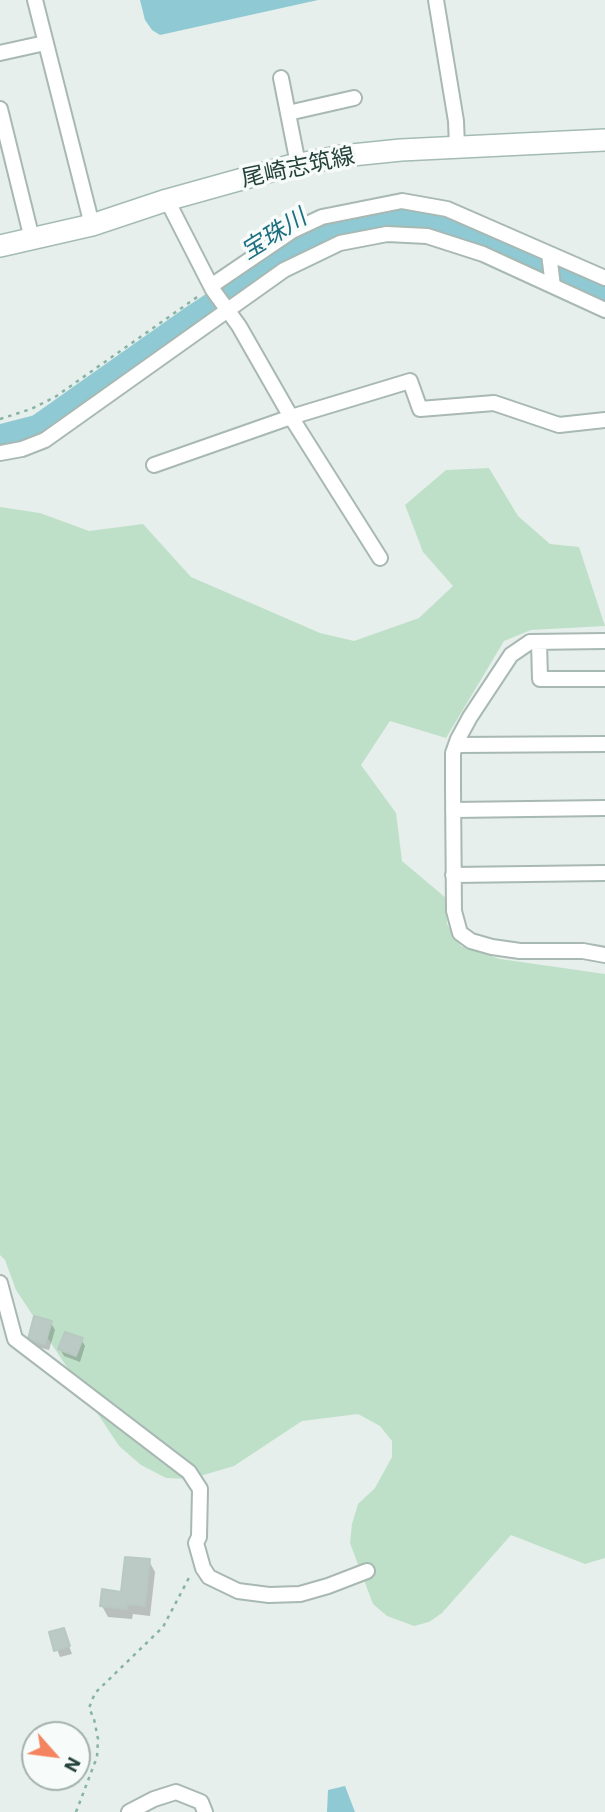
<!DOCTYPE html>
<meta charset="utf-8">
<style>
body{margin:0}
#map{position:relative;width:605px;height:1812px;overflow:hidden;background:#e6efeb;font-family:"IBM Plex Sans",sans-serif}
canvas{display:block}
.north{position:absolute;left:21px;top:1721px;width:70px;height:70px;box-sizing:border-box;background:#f7fbf9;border:2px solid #a3b1ad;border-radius:50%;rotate:118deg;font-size:19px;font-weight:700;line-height:28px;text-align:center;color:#24423a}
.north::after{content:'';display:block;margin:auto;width:24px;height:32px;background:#f4845f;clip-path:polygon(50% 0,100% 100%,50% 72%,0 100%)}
</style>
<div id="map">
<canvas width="605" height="1812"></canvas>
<div class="north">N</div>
</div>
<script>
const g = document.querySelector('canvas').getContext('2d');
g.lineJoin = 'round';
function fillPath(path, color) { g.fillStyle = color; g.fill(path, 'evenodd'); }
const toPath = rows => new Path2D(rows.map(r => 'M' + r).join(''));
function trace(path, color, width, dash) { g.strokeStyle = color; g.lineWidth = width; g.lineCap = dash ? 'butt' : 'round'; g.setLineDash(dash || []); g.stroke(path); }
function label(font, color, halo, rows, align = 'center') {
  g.font = font + ' "IBM Plex Sans","Noto Sans JP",sans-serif'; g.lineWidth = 7; g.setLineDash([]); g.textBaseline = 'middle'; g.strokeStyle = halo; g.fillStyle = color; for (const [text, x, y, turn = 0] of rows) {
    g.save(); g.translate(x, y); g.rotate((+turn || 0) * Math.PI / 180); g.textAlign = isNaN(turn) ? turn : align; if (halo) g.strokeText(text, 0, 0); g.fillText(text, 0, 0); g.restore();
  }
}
fillPath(toPath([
 [489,468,518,516,550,544,579,547,605,626,531,630,504,641,446,738,390,721,361,765,396,813,402,861,446,898,447,924,461,946,500,959,605,974,605,1558,585,1564,511,1535,442,1613,429,1622,414,1626,387,1616,373,1604,350,1543,352,1524,358,1504,375,1488,392,1457,392,1441,380,1426,358,1414,302,1421,234,1466,190,1479,166,1478,141,1465,119,1446,16,1290,5,1260,0,1255,0,507,40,513,89,531,143,524,191,577,320,633,354,641,419,618,453,586,423,552,405,505,446,470]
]), '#bfe0c8');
fillPath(toPath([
 [140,0,318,0,160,35,152,30,145,20],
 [345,1786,355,1812,327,1812,328,1790]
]), '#8ec9d4');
fillPath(toPath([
 [51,1323,55,1330,49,1350,34,1346,30,1339],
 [81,1339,85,1346,80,1362,64,1356,60,1349],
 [149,1561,155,1572,150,1616,133,1614,132,1619,108,1617,102,1606,123,1594],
 [63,1630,72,1654,60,1657,51,1634]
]), '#0003');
trace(toPath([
 [0,436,38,426,195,315,299,246,333,229,390,219,421,220,524,257,605,294]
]), '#8ec9d4', 23);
const building = toPath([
 [34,1316,52,1321,45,1344,28,1339,34,1316],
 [65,1332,83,1338,76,1356,58,1349,65,1332],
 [125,1557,150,1559,145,1606,127,1604,127,1609,100,1606,102,1589,121,1592,125,1557],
 [64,1628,70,1646,54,1651,49,1632,64,1628]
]);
fillPath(building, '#bbcac4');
trace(building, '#b8c9c2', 2);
const minor = toPath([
 [35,0,92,225],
 [436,0,456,121,457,147],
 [0,53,45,43],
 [281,78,298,164],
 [0,109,32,239],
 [288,113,354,98],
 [167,200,213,290,239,326,291,417,380,558],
 [549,254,553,286],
 [211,286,292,231,322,217,402,201,447,209,605,278],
 [0,453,22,449,45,440,284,270,340,243,387,234,427,236,483,254,605,310],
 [154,465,291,417,410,381,420,409,494,403,559,425,605,420],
 [605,641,530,642,511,655,470,717,458,739,453,753,453,787,454,911,460,933,471,941,492,947,520,951,583,951,605,955],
 [539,642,540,679,605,679],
 [456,745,605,744],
 [453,810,605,808],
 [453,875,605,873],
 [0,1283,15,1339,189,1472,200,1489,199,1537,196,1543,203,1568,209,1577,238,1591,269,1595,300,1594,328,1586,367,1571],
 [129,1812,154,1799,176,1792,201,1802,205,1812]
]);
const secondary = toPath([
 [0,246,92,225,167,200,289,166,342,156,401,150,605,140]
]);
trace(minor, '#a8b8b2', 18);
trace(secondary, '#a4bbb3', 24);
trace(toPath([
 [0,419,31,409,55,397,200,295],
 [76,1812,97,1757,98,1739,94,1719,89,1708,95,1693,163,1627,191,1574]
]), '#86b3a5', 2.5, [3.5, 5]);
trace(minor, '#fff', 14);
trace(secondary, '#fff', 21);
label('23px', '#24423a', '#f7fbf9', [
 ["尾崎志筑線",298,168,-12]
]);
label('italic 24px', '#1c6f80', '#f7fbf9', [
 ["宝珠川",274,235,-32]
]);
</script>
